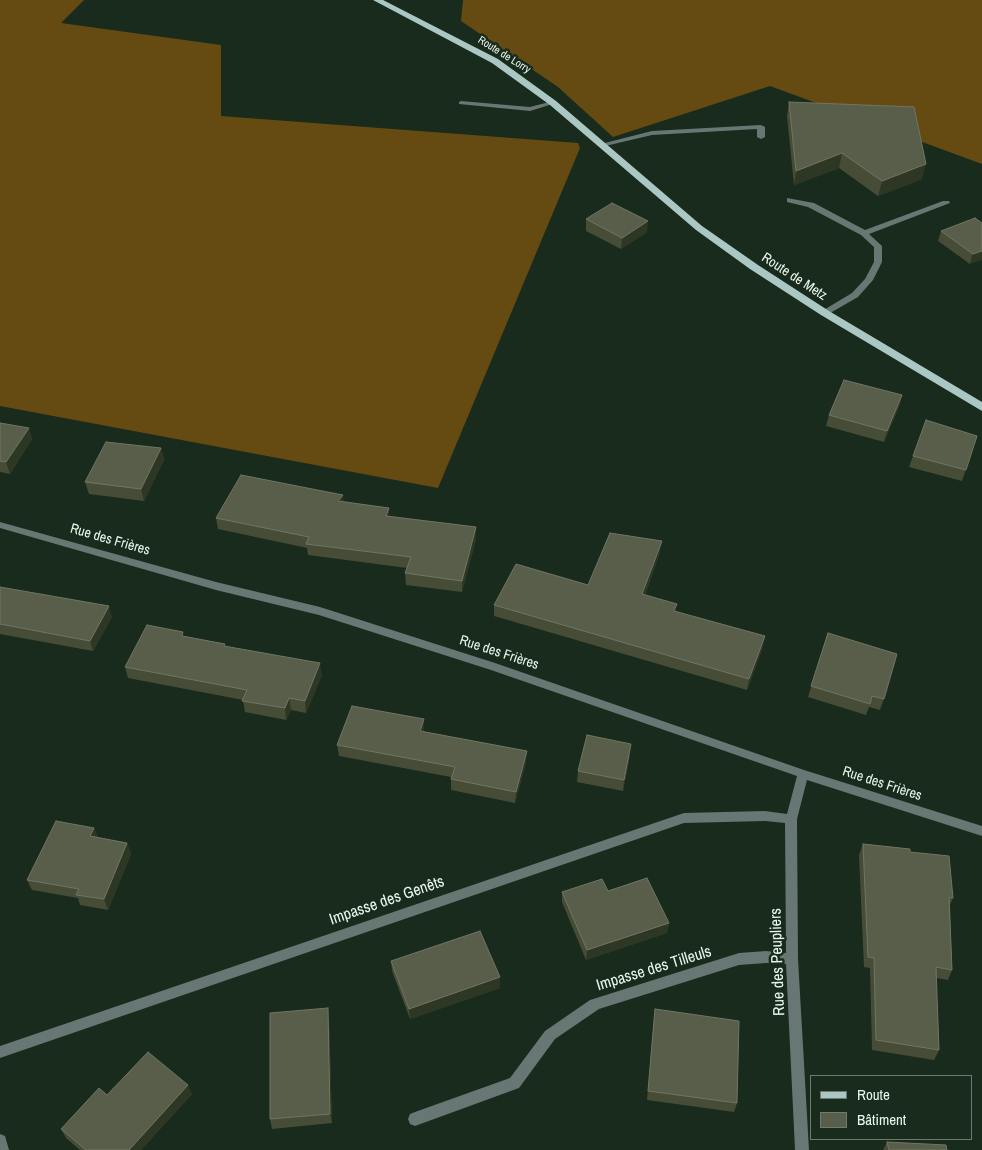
<!DOCTYPE html>
<meta charset="utf-8">
<style>
body{margin:0}
#map{position:relative;width:982px;height:1150px;overflow:hidden;background:#182b1d;font-family:"Archivo Narrow",sans-serif}
canvas{display:block}
.legend{position:absolute;left:810px;top:1075px;width:162px;height:65px;box-sizing:border-box;background:#182b1d;border:1px solid #6c7c70;margin:0;padding:6px 9px;list-style:none;font-size:15px;color:#eaf6ec}
.legend li{display:flex;align-items:center;gap:10px;height:25px}
.legend b{width:25px;border:1px solid #6c7c70}
</style>
<div id="map">
<canvas width="982" height="1150"></canvas>
<ul class="legend">
<li><b style="height:6px;background:#abc7c3"></b>Route</li>
<li><b style="height:14px;background:#595e4a"></b>Bâtiment</li>
</ul>
</div>
<script>
const g = document.querySelector('canvas').getContext('2d');
g.lineJoin = 'round';
function fillPath(path, color) { g.fillStyle = color; g.fill(path, 'evenodd'); }
const toPath = rows => new Path2D(rows.map(r => 'M' + r).join(''));
function trace(path, color, width, dash) { g.strokeStyle = color; g.lineWidth = width; g.lineCap = dash ? 'butt' : 'round'; g.setLineDash(dash || []); g.stroke(path); }
function label(font, color, halo, rows, align = 'center') {
  g.font = font + ' "Archivo Narrow",sans-serif'; g.lineWidth = 5; g.setLineDash([]); g.textBaseline = 'middle'; g.strokeStyle = halo; g.fillStyle = color; for (const [text, x, y, turn = 0] of rows) {
    g.save(); g.translate(x, y); g.rotate((+turn || 0) * Math.PI / 180); g.textAlign = isNaN(turn) ? turn : align; if (halo) g.strokeText(text, 0, 0); g.fillText(text, 0, 0); g.restore();
  }
}
fillPath(toPath([
 [0,0,84,0,61,23,221,45,221,116,578,143,580,148,438,488,0,406],
 [463,0,982,0,982,164,770,86,613,137,558,87,461,21]
]), '#654b11');
fillPath(toPath([
 [461,101,530,107,553,101,556,103,530,111,459,104,459,102,461,101],
 [761,125,765,127,765,137,761,139,757,137,757,129,652,135,601,147,597,145,652,131,761,125]
]), '#687674');
fillPath(toPath([
 [787,198,814,203,865,230,943,201,949,201,950,203,869,234,882,246,882,262,873,280,858,297,825,316,821,313,822,311,852,293,865,279,874,262,874,247,861,235,808,207,787,202,787,198],
 [0,522,216,582,320,607,495,663,804,770,982,826,982,836,807,780,797,819,798,959,809,1150,795,1150,786,964,766,963,739,965,599,1009,555,1039,519,1088,415,1126,410,1124,408,1119,410,1114,415,1112,510,1078,545,1031,590,1000,739,953,766,951,786,953,785,823,765,821,684,823,0,1058,0,1046,684,813,765,811,787,814,797,776,491,670,319,615,216,590,0,528,0,522],
 [0,1134,5,1136,9,1150,0,1150,0,1134]
]), '#687674');
fillPath(toPath([
 [373,0,383,0,498,59,556,101,702,226,758,265,829,311,982,402,982,411,821,315,750,269,696,230,550,105,492,63,373,0]
]), '#abc7c3');
fillPath(toPath([
 [789,102,922,179,878,196,839,168,794,185,787,116],
 [586,219,647,232,621,249,586,231],
 [982,223,970,264,938,241,941,231],
 [902,395,899,407,884,442,826,426,829,415],
 [0,423,29,428,32,439,10,474,0,472],
 [977,436,962,481,909,467,913,456],
 [161,448,164,460,144,501,89,494,85,482],
 [344,502,389,508,389,516,476,527,476,539,462,592,406,585,405,573,407,568,308,555,307,548,218,529,216,518],
 [660,552,645,595,676,611,763,647,747,690,494,616,494,605,588,585],
 [0,587,112,617,93,651,0,634],
 [828,633,884,699,880,710,869,707,866,715,808,697],
 [184,636,225,644,225,646,322,675,306,713,291,710,286,720,245,712,243,700,128,678,125,667],
 [424,731,424,732,526,762,515,803,451,790,451,777,339,756,337,745],
 [630,755,623,791,577,782,578,771],
 [94,828,98,838,127,843,131,854,108,910,80,905,78,898,32,890,27,880],
 [863,844,910,852,953,898,950,905,952,970,948,980,936,978,939,1050,934,1060,872,1050,870,968,864,967,859,855],
 [608,891,669,923,667,933,586,960,562,902,562,892],
 [391,961,500,977,500,988,410,1019,392,971],
 [655,1009,737,1103,734,1112,647,1100,654,1018],
 [329,1018,332,1123,272,1129,270,1119],
 [192,1094,141,1150,80,1150,66,1138,61,1129,107,1095],
 [887,1142,947,1150,883,1150]
]), '#474c37');
fillPath(toPath([
 [842,153,839,168,794,185,796,171],
 [926,164,922,179,878,196,882,181],
 [648,221,647,232,621,249,622,238],
 [982,251,982,260,970,264,973,254],
 [902,395,899,407,884,442,887,431],
 [29,428,32,439,10,474,6,462],
 [161,448,164,460,144,501,141,489],
 [343,495,344,506,338,501],
 [389,508,390,519,386,516],
 [476,527,476,539,462,592,462,581],
 [662,541,660,552,641,605,642,594],
 [109,606,112,617,93,651,90,641],
 [765,636,763,647,747,690,749,679],
 [320,663,322,675,306,713,305,701],
 [289,698,291,710,286,720,285,708],
 [424,719,424,731,420,742,420,731],
 [631,744,630,755,623,791,624,780],
 [527,751,526,762,515,803,516,792],
 [94,828,98,839,90,836],
 [127,843,131,854,108,910,104,899],
 [669,923,667,933,586,960,587,950],
 [500,977,500,988,410,1019,409,1009],
 [328,1008,329,1018,332,1123,330,1114],
 [188,1085,192,1094,141,1150,129,1150]
]), '#2d3724');
const building = toPath([
 [789,102,914,107,926,164,882,181,842,153,796,171,789,102],
 [612,203,648,221,622,238,586,219,612,203],
 [975,218,982,223,982,251,973,254,941,231,975,218],
 [844,380,902,395,887,431,829,415,844,380],
 [926,420,977,436,966,470,913,456,926,420],
 [0,423,29,428,6,462,0,461,0,423],
 [106,442,161,448,141,489,85,482,106,442],
 [241,475,343,495,338,501,389,508,386,516,476,527,462,581,405,573,411,557,306,544,309,537,216,518,241,475],
 [610,533,662,541,642,594,677,604,674,611,765,636,749,679,494,605,516,564,588,585,610,533],
 [0,587,109,606,90,641,0,624,0,587],
 [147,625,183,632,182,636,225,644,224,646,320,663,305,701,289,698,285,708,242,701,247,690,125,667,147,625],
 [828,633,897,654,884,699,872,696,870,704,811,686,828,633],
 [352,706,424,719,420,731,527,751,516,792,451,779,455,767,337,745,352,706],
 [587,735,631,744,624,780,578,771,587,735],
 [56,821,94,828,90,836,127,843,104,899,76,895,79,889,27,880,56,821],
 [863,844,910,849,910,852,949,856,953,898,949,897,952,970,936,967,939,1050,876,1040,874,958,868,957,863,844],
 [647,878,669,923,587,950,562,892,602,879,608,891,647,878],
 [480,931,500,977,409,1009,391,961,480,931],
 [328,1008,330,1114,270,1119,270,1013,328,1008],
 [655,1009,739,1021,737,1103,648,1091,655,1009],
 [148,1052,188,1085,129,1150,86,1150,61,1129,99,1088,107,1095,148,1052],
 [887,1142,946,1145,947,1150,889,1150,887,1142]
]);
fillPath(building, '#595e4a');
trace(building, '#707664', 1);
label('11px', '#eaf6ec', '#182b1d', [
 ["Route de Lorry",504,55,32]
]);
label('14px', '#eaf6ec', '#182b1d', [
 ["Route de Metz",794,277,33],
 ["Rue des Frières",110,540,16],
 ["Rue des Frières",499,653,18],
 ["Rue des Frières",882,784,18]
]);
label('16px', '#eaf6ec', '#182b1d', [
 ["Impasse des Genêts",387,901,-19],
 ["Rue des Peupliers",778,962,-92],
 ["Impasse des Tilleuls",654,969,-17]
]);
</script>
